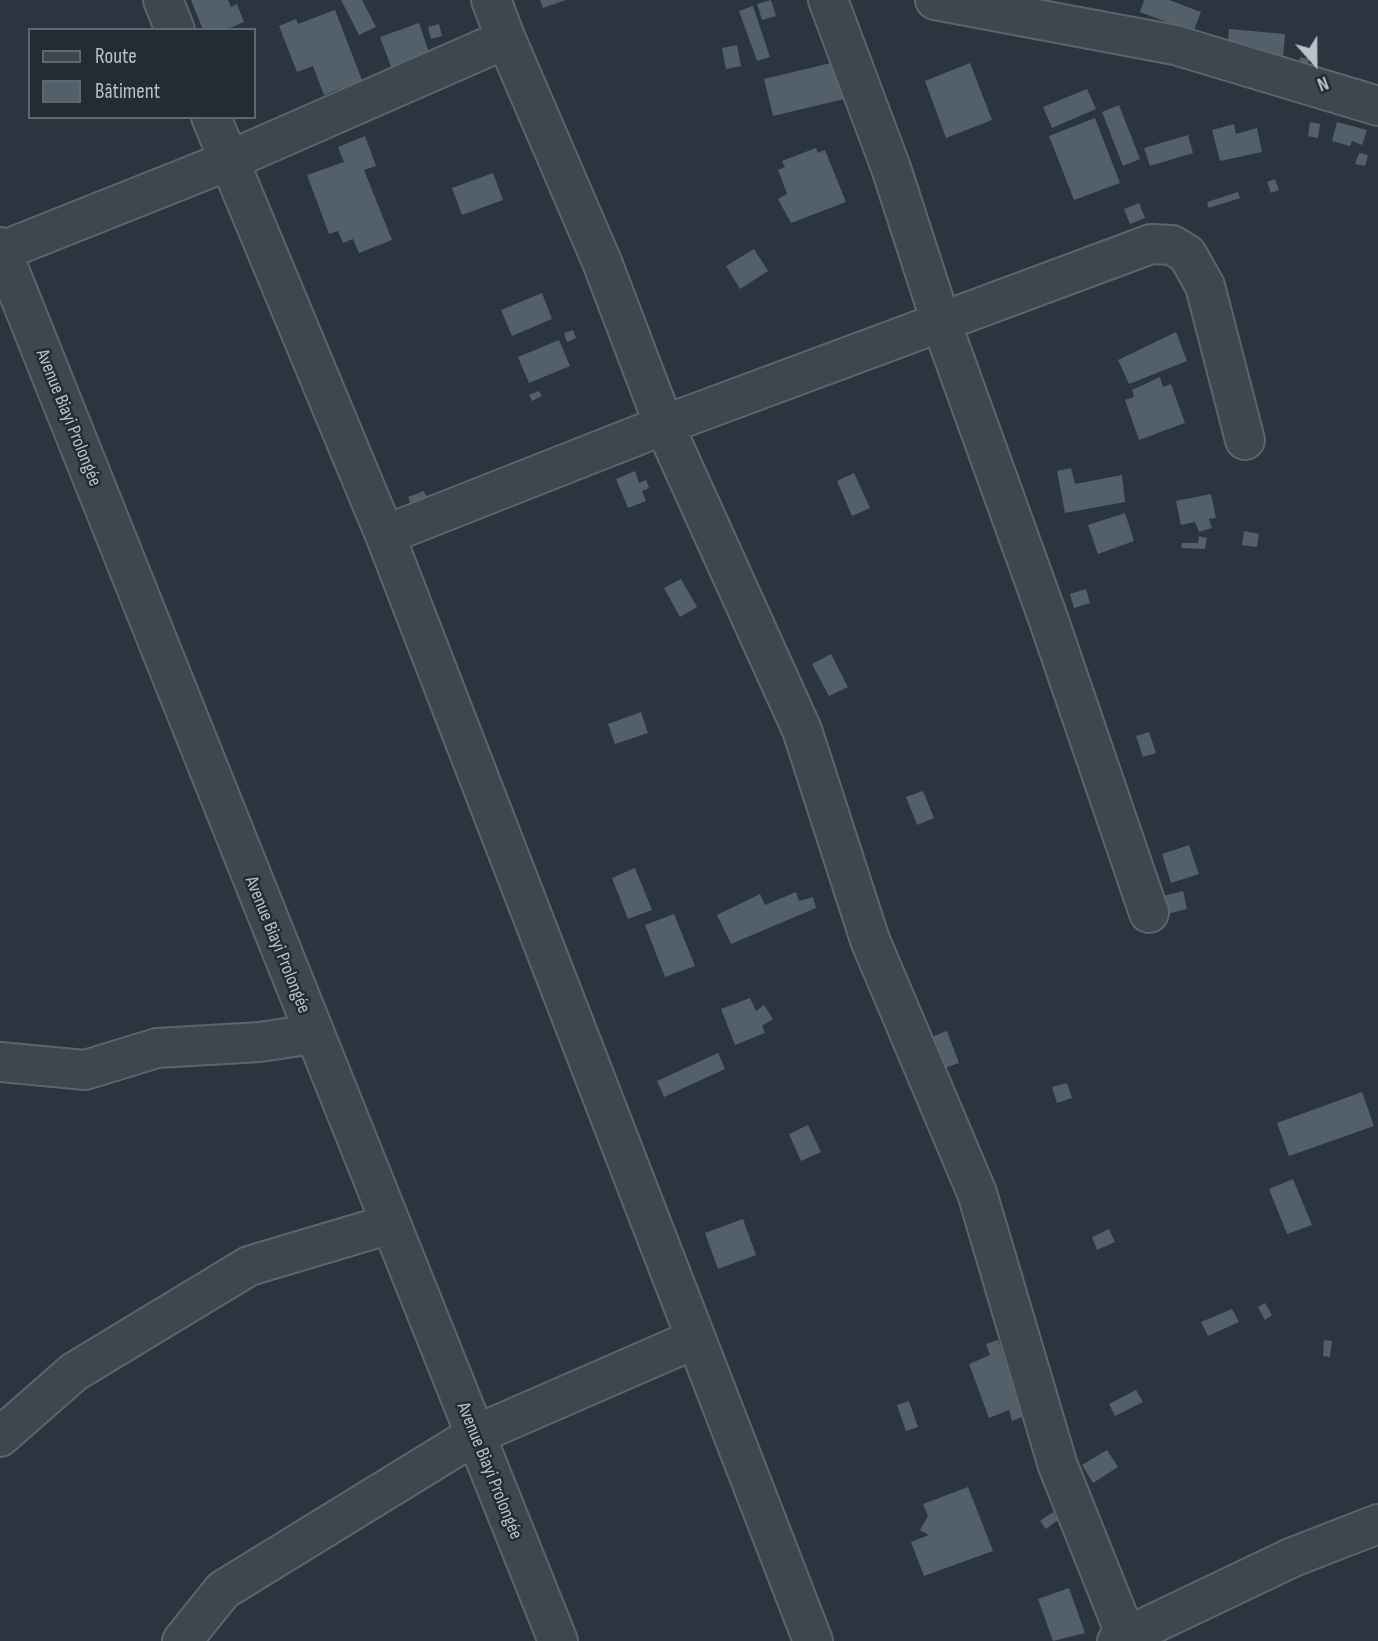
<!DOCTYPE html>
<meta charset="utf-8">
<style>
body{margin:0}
#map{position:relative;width:1378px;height:1641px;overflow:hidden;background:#2a353f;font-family:"Sofia Sans Condensed",sans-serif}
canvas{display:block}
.legend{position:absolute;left:28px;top:28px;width:228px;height:91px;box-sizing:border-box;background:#222c34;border:2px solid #5f6870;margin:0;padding:9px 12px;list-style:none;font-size:21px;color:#bac2c9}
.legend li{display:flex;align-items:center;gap:14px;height:35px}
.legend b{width:35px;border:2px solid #5f6870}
.north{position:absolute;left:1280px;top:28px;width:70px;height:70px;-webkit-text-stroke:5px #222c34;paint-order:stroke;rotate:159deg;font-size:19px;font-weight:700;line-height:28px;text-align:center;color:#bac2c9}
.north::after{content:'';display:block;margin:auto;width:24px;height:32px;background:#bac2c9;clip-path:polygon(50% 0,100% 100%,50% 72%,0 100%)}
</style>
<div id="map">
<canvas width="1378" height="1641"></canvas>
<ul class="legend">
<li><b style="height:9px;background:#3e474f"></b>Route</li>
<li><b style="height:19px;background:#536069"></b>Bâtiment</li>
</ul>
<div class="north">N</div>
</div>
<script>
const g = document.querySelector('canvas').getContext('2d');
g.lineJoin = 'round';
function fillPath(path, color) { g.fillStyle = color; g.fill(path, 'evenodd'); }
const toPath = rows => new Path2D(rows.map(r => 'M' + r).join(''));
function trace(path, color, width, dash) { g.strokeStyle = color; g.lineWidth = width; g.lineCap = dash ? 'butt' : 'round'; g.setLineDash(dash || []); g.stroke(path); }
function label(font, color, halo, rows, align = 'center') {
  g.font = font + ' "Sofia Sans Condensed",sans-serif'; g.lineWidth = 5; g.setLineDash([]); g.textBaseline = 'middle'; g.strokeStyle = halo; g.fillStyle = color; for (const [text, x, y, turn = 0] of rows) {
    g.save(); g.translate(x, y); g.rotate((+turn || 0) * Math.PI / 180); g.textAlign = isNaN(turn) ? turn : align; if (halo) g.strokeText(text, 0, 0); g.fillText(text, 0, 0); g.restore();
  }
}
fillPath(toPath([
 [191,0,228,0,231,7,237,4,244,22,225,30,203,30],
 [341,0,362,0,376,27,359,35],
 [540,0,566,0,543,8],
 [771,0,776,16,762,20,757,4],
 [1144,0,1169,0,1201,12,1193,32,1140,12],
 [753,6,770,57,757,61,739,11],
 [335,10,362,80,324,95,313,66,297,72,279,26,296,19,298,24],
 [419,23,431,58,393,72,380,37],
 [439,24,442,36,431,39,428,27],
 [1229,29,1285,34,1283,58,1227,52],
 [737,45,741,66,726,69,722,48],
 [1300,57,1309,59,1307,66,1299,65],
 [835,62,844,99,773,116,764,79],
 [970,63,992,120,946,138,925,81],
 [1087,89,1096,109,1052,128,1043,107],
 [1119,105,1140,159,1123,166,1102,112],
 [1095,118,1120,183,1074,200,1049,136],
 [1310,122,1320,124,1318,138,1308,136],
 [1337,122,1367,130,1362,145,1352,141,1350,146,1332,141],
 [1234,124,1236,134,1257,128,1262,152,1220,161,1212,130],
 [1188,135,1193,153,1150,166,1144,148],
 [365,136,376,166,364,170,392,240,359,253,353,239,343,243,338,231,329,234,307,175,344,162,338,147],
 [816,148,818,153,825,150,846,202,791,223,778,199,787,194,778,170,785,167,782,161],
 [1359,153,1368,155,1365,166,1355,164],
 [493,173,503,200,462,215,452,188],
 [1275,179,1279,190,1271,193,1267,182],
 [1238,192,1240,198,1209,208,1207,202],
 [1139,203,1145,218,1130,224,1124,209],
 [754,249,768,271,740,289,726,266],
 [542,293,552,319,512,336,501,310],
 [573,330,576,338,567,342,564,333],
 [1176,332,1187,361,1129,384,1118,360],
 [559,340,570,366,529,383,518,357],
 [1160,377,1163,387,1171,384,1185,423,1139,440,1125,400,1134,397,1132,390],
 [539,391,542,396,532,401,529,395],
 [1071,468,1075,484,1122,475,1125,502,1065,513,1057,471],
 [635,471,639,483,646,480,649,488,642,491,646,501,628,508,616,479],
 [854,473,870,508,852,516,837,481],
 [424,491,432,510,415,516,408,497],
 [1211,494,1216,518,1209,519,1212,528,1199,532,1195,522,1181,525,1176,501],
 [1125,513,1134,541,1098,554,1088,525],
 [1244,531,1259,534,1257,547,1242,545],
 [1199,536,1207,538,1205,549,1181,548,1182,543,1198,543],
 [681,579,697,607,680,617,664,588],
 [1086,589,1090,603,1074,608,1070,594],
 [831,654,848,687,829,696,812,664],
 [641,712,648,733,615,744,608,724],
 [1149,732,1156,753,1143,757,1136,736],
 [923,791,934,818,917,825,906,797],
 [1189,845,1199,874,1171,883,1162,854],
 [635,868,652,910,628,919,612,878],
 [1183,891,1187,909,1167,914,1163,896],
 [796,892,799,901,813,897,816,908,731,944,717,915,760,894,765,905],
 [674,914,695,966,665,977,645,925],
 [750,998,756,1011,764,1005,773,1019,762,1026,765,1033,735,1045,721,1009],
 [947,1031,959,1063,942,1069,931,1037],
 [718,1053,725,1069,664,1097,657,1081],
 [1067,1083,1072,1098,1057,1103,1052,1087],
 [1362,1092,1374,1126,1289,1156,1277,1123],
 [808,1125,821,1152,801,1161,789,1134],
 [1293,1179,1312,1225,1287,1234,1269,1189],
 [743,1219,756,1255,718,1269,705,1233],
 [1109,1229,1115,1242,1097,1250,1092,1237],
 [1265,1303,1272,1315,1265,1320,1258,1307],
 [1232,1309,1239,1322,1208,1336,1201,1322],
 [998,1340,1025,1416,1012,1421,1009,1410,989,1418,969,1364,990,1355,986,1344],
 [1324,1340,1332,1341,1330,1357,1323,1356],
 [1136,1390,1143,1402,1115,1416,1109,1404],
 [909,1401,918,1427,906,1431,897,1405],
 [1107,1450,1118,1467,1093,1483,1082,1465],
 [968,1487,993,1551,924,1576,911,1542,929,1535,920,1530,928,1516,923,1504],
 [1053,1512,1058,1520,1046,1529,1040,1521],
 [1069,1588,1085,1633,1053,1641,1038,1599]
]), '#536069');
const minor = toPath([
 [163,0,175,30],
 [828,0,891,168,941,322,1048,618,1149,913],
 [935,0,1175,45,1378,106],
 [506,39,602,262,664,425,802,730,870,940,977,1193,1058,1466,1128,1641],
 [211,117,385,535,813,1641],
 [0,247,558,1641],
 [2,251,228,161,506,39,491,0],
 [385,535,664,425,1151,244,1172,245,1187,254,1205,286,1245,440],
 [0,1062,85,1070,157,1048,260,1042,313,1034],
 [0,1437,74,1372,249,1266,390,1224],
 [182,1641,223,1590,475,1435,695,1339],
 [1117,1641,1293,1557,1378,1524]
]);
trace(minor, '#5b656c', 42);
trace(minor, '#3e474f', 38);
label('19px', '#bac2c9', '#222c34', [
 ["Avenue Biayi Prolongée",68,418,68],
 ["Avenue Biayi Prolongée",277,945,68],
 ["Avenue Biayi Prolongée",489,1471,68]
]);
</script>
